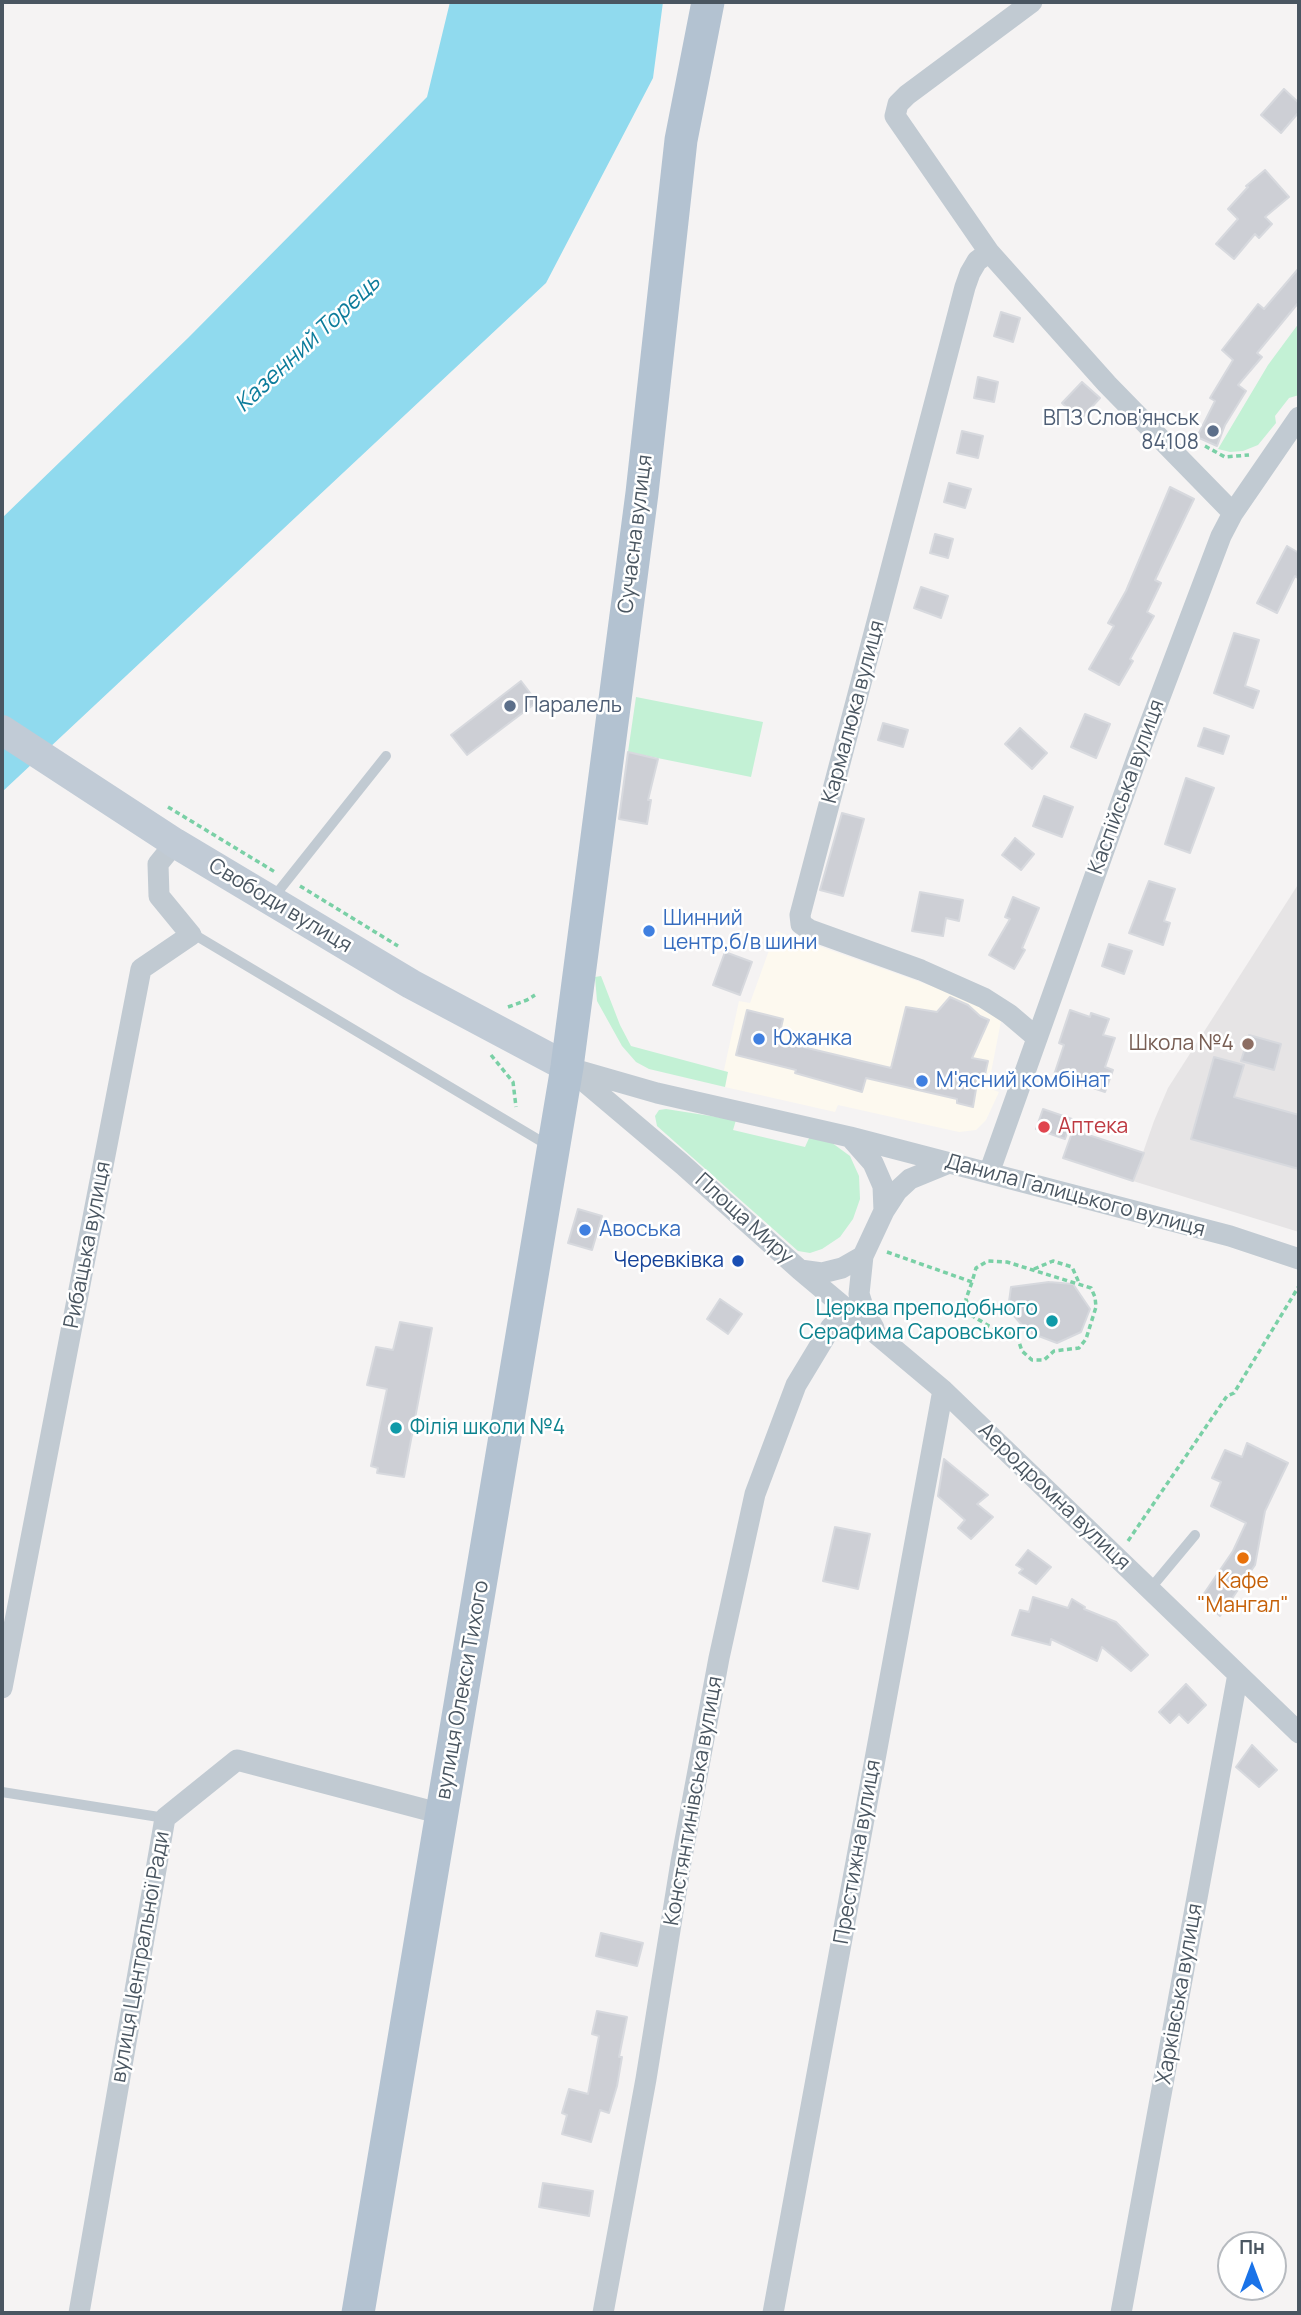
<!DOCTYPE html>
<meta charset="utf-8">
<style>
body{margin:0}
#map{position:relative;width:1301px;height:2315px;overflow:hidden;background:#f5f3f3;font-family:Manrope,sans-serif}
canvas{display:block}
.frame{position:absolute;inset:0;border:4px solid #4a5661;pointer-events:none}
.north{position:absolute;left:1217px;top:2231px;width:70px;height:70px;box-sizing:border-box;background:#fff;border:2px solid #b7bbc0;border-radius:50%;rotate:0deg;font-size:19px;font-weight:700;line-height:28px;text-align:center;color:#4a5661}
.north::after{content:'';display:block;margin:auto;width:24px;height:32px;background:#1a73e8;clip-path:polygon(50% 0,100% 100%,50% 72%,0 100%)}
</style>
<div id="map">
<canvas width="1301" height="2315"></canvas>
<div class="frame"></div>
<div class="north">Пн</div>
</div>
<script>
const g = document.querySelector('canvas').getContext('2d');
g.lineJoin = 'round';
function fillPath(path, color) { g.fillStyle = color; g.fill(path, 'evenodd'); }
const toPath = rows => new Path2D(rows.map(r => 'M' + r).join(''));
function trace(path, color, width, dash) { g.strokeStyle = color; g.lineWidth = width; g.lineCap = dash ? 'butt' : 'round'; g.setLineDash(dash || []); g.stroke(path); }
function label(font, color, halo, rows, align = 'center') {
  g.font = font + ' Manrope,sans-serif'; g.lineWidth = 5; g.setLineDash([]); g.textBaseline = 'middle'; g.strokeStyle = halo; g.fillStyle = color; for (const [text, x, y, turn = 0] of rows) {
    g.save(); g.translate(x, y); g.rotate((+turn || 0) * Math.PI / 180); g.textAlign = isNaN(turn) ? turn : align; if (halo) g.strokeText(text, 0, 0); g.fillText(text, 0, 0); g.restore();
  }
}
fillPath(toPath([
 [776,931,988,1006,1002,1016,988,1088,999,1092,986,1120,976,1130,959,1132,838,1105,835,1112,725,1087,728,1072,724,1070,739,1001,750,1003]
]), '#fdf9ef');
fillPath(toPath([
 [1299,883,1299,1232,1133,1181,1154,1121,1168,1088]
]), '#e6e4e5');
fillPath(toPath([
 [1299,323,1299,395,1289,398,1275,416,1276,423,1258,445,1243,451,1230,452,1218,449,1268,365],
 [636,697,763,722,751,777,628,752],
 [601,976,620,1025,631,1046,728,1072,725,1087,649,1069,636,1062,622,1046,597,1001,595,977],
 [666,1109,736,1120,733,1130,805,1147,810,1136,828,1140,850,1156,859,1176,860,1199,853,1219,840,1237,822,1249,810,1253,798,1251,657,1126,655,1116,659,1110]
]), '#c3f1d5');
fillPath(toPath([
 [450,2,663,2,653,78,546,283,2,792,2,518,188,338,427,97]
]), '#90daee');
const building = toPath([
 [1284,89,1299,103,1299,112,1281,133,1261,115,1284,89],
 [1265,170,1289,197,1265,217,1272,224,1259,238,1255,234,1234,259,1216,244,1238,219,1228,209,1248,187,1246,186,1265,170],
 [1299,268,1299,302,1257,353,1262,357,1238,385,1246,391,1225,425,1217,446,1197,437,1215,401,1210,398,1233,360,1222,350,1258,304,1264,309,1299,268],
 [1001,312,1020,318,1013,342,994,336,1001,312],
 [978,377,998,382,994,402,974,398,978,377],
 [1082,382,1100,398,1080,420,1062,403,1082,382],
 [962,431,983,436,978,458,957,453,962,431],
 [949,483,971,489,965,508,944,502,949,483],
 [1170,487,1194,499,1155,580,1161,583,1147,612,1154,616,1130,659,1133,661,1119,685,1089,669,1114,626,1108,623,1126,591,1170,487],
 [935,534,953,539,948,558,930,553,935,534],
 [1287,546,1299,553,1299,579,1295,576,1277,613,1257,603,1287,546],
 [921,587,948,596,941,618,914,608,921,587],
 [1234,633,1259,640,1245,686,1259,691,1253,708,1214,693,1234,633],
 [521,681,537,702,467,755,451,735,521,681],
 [1085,714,1110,724,1096,758,1071,747,1085,714],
 [883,723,908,730,903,747,878,740,883,723],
 [1020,728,1047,753,1032,769,1005,744,1020,728],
 [1204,728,1229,736,1223,754,1198,746,1204,728],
 [628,752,658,759,648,800,651,800,647,824,619,819,628,752],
 [1186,778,1214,788,1190,853,1165,844,1186,778],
 [1044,796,1073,807,1062,837,1033,826,1044,796],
 [842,813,864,819,843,896,820,890,842,813],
 [1015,838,1034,854,1021,870,1002,855,1015,838],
 [1149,881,1175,889,1164,921,1170,923,1163,945,1129,933,1149,881],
 [920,892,963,900,959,921,946,918,943,936,912,931,920,892],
 [1013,897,1039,908,1022,948,1025,950,1014,969,989,955,1010,919,1005,917,1013,897],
 [1109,944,1132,951,1124,974,1102,966,1109,944],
 [725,952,752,962,740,995,713,985,725,952],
 [950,997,968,1005,980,1016,989,1020,972,1058,988,1061,984,1079,977,1083,973,1107,957,1103,957,1099,866,1078,862,1092,795,1073,796,1070,736,1055,747,1010,783,1019,778,1041,891,1068,906,1007,937,1012,950,997],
 [1070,1010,1090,1017,1091,1013,1109,1019,1103,1035,1115,1038,1105,1067,1113,1070,1105,1092,1054,1075,1064,1045,1059,1043,1070,1010],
 [1249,1035,1281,1044,1274,1070,1241,1061,1249,1035],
 [1214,1057,1244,1065,1234,1097,1299,1115,1299,1169,1191,1139,1214,1057],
 [1043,1109,1072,1119,1065,1139,1036,1129,1043,1109],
 [1073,1130,1144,1153,1133,1181,1063,1158,1073,1130],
 [578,1209,602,1216,592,1250,568,1243,578,1209],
 [1049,1282,1073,1284,1090,1309,1081,1332,1057,1343,1028,1332,1008,1309,1011,1287,1049,1282],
 [720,1299,742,1314,728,1334,707,1319,720,1299],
 [400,1322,432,1328,404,1477,377,1473,378,1468,371,1466,387,1389,367,1385,376,1347,393,1350,400,1322],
 [1247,1443,1288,1463,1265,1511,1255,1565,1220,1616,1201,1598,1233,1551,1246,1523,1211,1506,1221,1482,1212,1478,1225,1450,1242,1457,1247,1443],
 [944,1459,988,1495,977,1504,993,1517,971,1539,958,1528,965,1520,938,1496,944,1459],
 [835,1527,870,1534,858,1589,823,1581,835,1527],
 [1028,1550,1051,1567,1036,1584,1019,1573,1023,1569,1016,1565,1028,1550],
 [1033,1597,1068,1608,1072,1599,1085,1607,1084,1609,1116,1622,1148,1655,1131,1671,1102,1647,1097,1661,1051,1639,1050,1645,1012,1635,1020,1610,1029,1612,1033,1597],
 [1186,1684,1206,1705,1188,1723,1179,1714,1170,1723,1159,1712,1186,1684],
 [1252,1745,1277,1770,1259,1787,1236,1767,1252,1745],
 [601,1933,643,1943,637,1966,596,1956,601,1933],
 [597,2011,627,2017,619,2057,622,2057,617,2086,609,2113,600,2110,591,2142,562,2134,567,2115,562,2113,569,2089,588,2094,599,2036,592,2034,597,2011],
 [543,2183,593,2191,589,2216,539,2207,543,2183]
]);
fillPath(building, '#cdcfd5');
trace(building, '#d7d9de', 2);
trace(toPath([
 [1205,446,1225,457,1249,455],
 [168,807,275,872],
 [300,886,398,946],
 [508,1007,527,1000,535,995],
 [491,1055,513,1082,516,1107],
 [887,1252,972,1282,976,1268,988,1261,1007,1262,1091,1288,1095,1297,1096,1307,1086,1339,1079,1348,1054,1351,1044,1360,1032,1360,1022,1351,1017,1336,989,1326,971,1315,966,1299,972,1282],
 [1034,1269,1053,1261,1072,1267,1080,1285],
 [1128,1541,1227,1396,1234,1393,1299,1286]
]), '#7ad0a6', 3.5, [5, 3.5]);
trace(toPath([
 [273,898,386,756],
 [190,932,549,1146],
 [1150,1589,1195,1535],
 [2,1792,165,1818]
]), '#c1cad2', 10);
trace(toPath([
 [1032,2,907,95,898,104,895,116,989,252,1107,384,1233,513],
 [989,252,977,261,970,273,965,287,800,915,801,924,810,930,921,970,984,998,1009,1014,1036,1037],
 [567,1067,683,1165,800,1270,943,1390,1299,1733],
 [577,1070,657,1093,850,1137,1230,1236,1299,1259],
 [989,1173,1138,755,1221,536,1233,513,1299,417],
 [884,1211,897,1191,910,1179,949,1163],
 [863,1256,859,1294,864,1310,874,1328],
 [800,1270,822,1273,842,1268,863,1256,884,1211,883,1186,873,1163,850,1137],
 [2,1688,141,969,191,935,159,896,158,864,175,843],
 [79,2313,165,1818,237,1760,442,1814],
 [603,2313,646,2079,681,1862,719,1658,755,1494,796,1385,831,1327,850,1313],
 [773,2313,943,1390],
 [1121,2313,1238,1674]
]), '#c1cad2', 21);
trace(toPath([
 [2,730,175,843,411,984,567,1067]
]), '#c1cbd6', 30);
trace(toPath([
 [358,2313,567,1067,642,493,681,140,708,2]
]), '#b3c2d1', 33);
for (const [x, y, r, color] of [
 [1213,431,7,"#5c6f8a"],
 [510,706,7,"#5c6f8a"],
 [649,931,7,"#3f7fe0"],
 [759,1039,7,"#3f7fe0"],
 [1248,1044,7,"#8d6e63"],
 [922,1081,7,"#3f7fe0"],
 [1044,1127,7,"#e0444e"],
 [585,1230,7,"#3f7fe0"],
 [738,1261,7,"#1a4fb4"],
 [1052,1321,7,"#0f9aa8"],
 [396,1428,7,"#0f9aa8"],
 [1243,1558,7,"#e8710a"]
]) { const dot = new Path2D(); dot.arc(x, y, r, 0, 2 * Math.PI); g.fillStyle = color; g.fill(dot); trace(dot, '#fff', 2.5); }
label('21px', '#4e5e75', '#fff', [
 ["ВПЗ Слов'янськ",1199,419],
 ["84108",1199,443],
 ["Паралель",524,706,"left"]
], 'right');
label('21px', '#4a5661', '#fff', [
 ["Сучасна вулиця",636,534,-83],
 ["Кармалюка вулиця",854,712,-75],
 ["Каспійська вулиця",1127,787,-70],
 ["Свободи вулиця",280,906,31],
 ["Данила Галицького вулиця",1075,1196,15],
 ["Площа Миру",744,1219,42],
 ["Рибацька вулиця",88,1245,-79],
 ["Аеродромна вулиця",1054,1497,44],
 ["вулиця Олекси Тихого",463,1690,-80],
 ["Констянтинівська вулиця",694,1801,-80],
 ["Престижна вулиця",858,1852,-80],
 ["вулиця Центральної Ради",141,1957,-80],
 ["Харківська вулиця",1180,1994,-80]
]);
label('21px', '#366cbe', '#fff', [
 ["Шинний",663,919],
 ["центр,б/в шини",663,943],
 ["Южанка",773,1039],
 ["М'ясний комбінат",936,1081],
 ["Авоська",599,1230]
], 'left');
label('21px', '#785e54', '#fff', [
 ["Школа №4",1234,1044]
], 'right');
label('21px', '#be3a42', '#fff', [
 ["Аптека",1058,1127]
], 'left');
label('21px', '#164399', '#fff', [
 ["Черевківка",724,1261]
], 'right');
label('21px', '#0d838f', '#fff', [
 ["Церква преподобного",1038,1309],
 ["Серафима Саровського",1038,1333],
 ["Філія школи №4",410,1428,"left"]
], 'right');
label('21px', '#c56008', '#fff', [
 ["Кафе",1243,1582],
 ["\"Мангал\"",1243,1606]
]);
label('italic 23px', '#0c7c9b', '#fff', [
 ["Казенний Торець",308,344,-43]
]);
</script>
